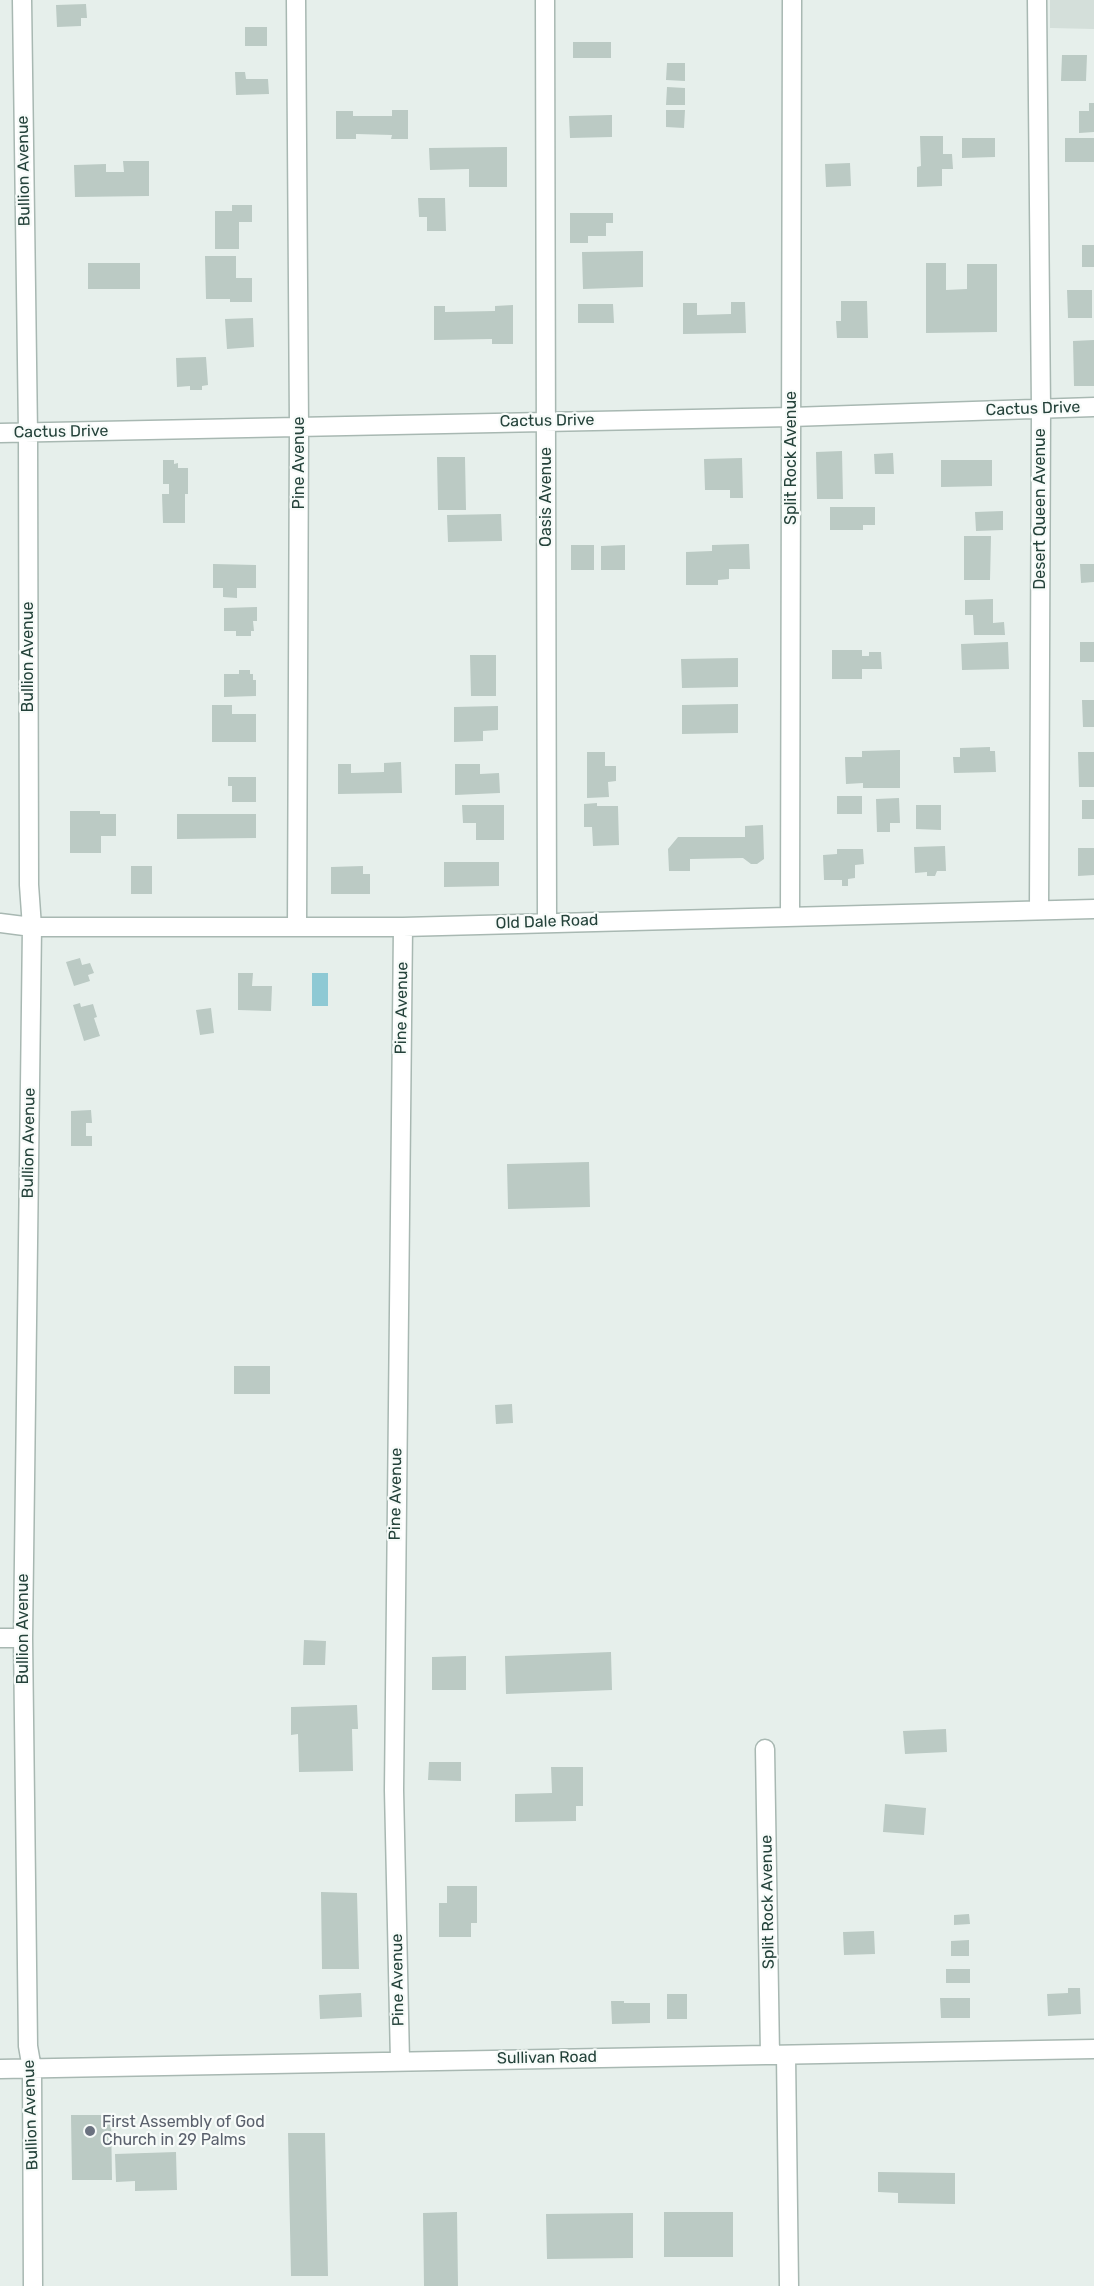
<!DOCTYPE html>
<style>
body{margin:0}
canvas{display:block;background:#e6efeb}
</style>
<canvas width="1094" height="2286"></canvas>
<script>
const g = document.querySelector('canvas').getContext('2d');
g.lineJoin = 'round';
function fillPath(path, color) { g.fillStyle = color; g.fill(path, 'evenodd'); }
const toPath = rows => new Path2D(rows.map(r => 'M' + r).join(''));
function trace(path, color, width, dash) { g.strokeStyle = color; g.lineWidth = width; g.lineCap = dash ? 'butt' : 'round'; g.setLineDash(dash || []); g.stroke(path); }
function label(font, color, halo, rows, align = 'center') {
  g.font = font + ' Rubik,sans-serif'; g.lineWidth = 4.5; g.setLineDash([]); g.textBaseline = 'middle'; g.strokeStyle = halo; g.fillStyle = color; for (const [text, x, y, turn = 0] of rows) {
    g.save(); g.translate(x, y); g.rotate((+turn || 0) * Math.PI / 180); g.textAlign = isNaN(turn) ? turn : align; if (halo) g.strokeText(text, 0, 0); g.fillText(text, 0, 0); g.restore();
  }
}
fillPath(toPath([
 [1050,0,1094,0,1094,29,1050,28]
]), '#d4dfda');
fillPath(toPath([
 [312,973,328,973,328,1006,312,1006]
]), '#8ec9d4');
fillPath(toPath([
 [86,4,87,18,81,18,81,26,57,27,56,5],
 [245,27,267,27,267,46,245,46],
 [573,42,611,42,611,58,573,58],
 [1062,55,1087,55,1086,81,1061,81],
 [667,63,685,63,685,81,666,80],
 [235,72,245,72,246,79,268,79,269,94,236,95],
 [667,87,685,88,685,105,666,105],
 [1089,103,1094,103,1094,132,1079,133,1079,111,1089,111],
 [392,110,408,110,408,139,391,139,392,135,356,134,356,139,336,139,336,111,353,111,353,116,392,116],
 [666,110,685,110,684,128,666,127],
 [612,115,612,137,570,138,569,116],
 [920,136,943,136,943,154,952,154,953,169,942,169,942,186,917,187,917,167,921,166],
 [962,138,995,138,995,157,962,158],
 [1065,138,1094,138,1094,162,1065,162],
 [507,147,507,187,469,187,469,169,430,170,429,148],
 [123,161,149,161,149,196,75,197,74,165,106,164,106,172,124,172],
 [850,163,851,186,826,187,825,164],
 [418,198,445,198,446,231,427,231,427,217,419,217],
 [232,205,252,205,252,222,239,222,239,249,215,249,215,211,232,211],
 [570,213,613,213,613,223,606,223,606,236,588,236,588,243,570,243],
 [1082,245,1094,245,1094,267,1082,267],
 [643,251,643,287,583,289,582,252],
 [205,256,236,256,236,278,252,278,252,302,230,302,230,299,206,299],
 [88,263,140,263,140,289,88,289],
 [926,263,946,263,946,290,967,289,967,264,997,264,997,332,926,333],
 [1067,290,1092,290,1092,318,1068,318],
 [841,301,867,301,868,338,837,338,836,321,841,321],
 [731,302,745,302,746,333,683,334,683,303,697,303,697,315,731,314],
 [578,304,613,304,614,323,578,323],
 [513,305,513,344,492,344,492,339,434,340,434,306,445,306,445,312,495,311,495,306],
 [253,318,254,347,227,349,225,319],
 [1094,340,1094,386,1074,386,1073,341],
 [206,357,208,385,202,386,202,390,190,390,190,386,177,387,176,358],
 [842,451,843,499,817,499,816,452],
 [893,453,894,474,875,474,874,454],
 [437,457,465,457,466,510,438,510],
 [742,458,743,498,730,498,730,490,705,490,704,459],
 [163,460,174,460,174,464,178,463,178,468,188,468,188,494,185,494,185,523,163,523,162,494,169,494,169,484,163,484],
 [941,460,992,460,992,486,941,487],
 [830,507,875,507,875,525,863,525,863,530,830,530],
 [1003,511,1003,530,976,531,975,512],
 [501,514,502,541,448,542,447,515],
 [964,536,991,536,990,580,964,580],
 [749,544,750,569,729,569,729,579,718,580,718,585,686,585,686,552,712,551,712,545],
 [571,545,594,545,594,570,571,570],
 [625,545,625,570,601,570,601,546],
 [213,564,256,565,256,588,237,588,237,598,223,597,223,588,213,588],
 [1080,564,1094,564,1094,582,1081,583],
 [993,599,993,623,1004,622,1005,635,974,635,973,615,965,615,965,600],
 [257,607,257,621,253,621,254,631,251,631,251,636,236,636,236,631,224,631,224,608],
 [1008,642,1009,669,962,670,961,644],
 [1080,642,1094,642,1094,662,1080,662],
 [832,650,862,650,862,656,869,656,869,652,881,652,882,669,862,669,862,679,832,679],
 [470,655,496,655,496,696,471,696],
 [738,658,738,687,682,688,681,659],
 [239,670,250,670,250,674,253,674,253,680,256,680,256,696,224,697,224,674,239,674],
 [1082,700,1094,700,1094,727,1083,727],
 [738,704,738,733,682,734,682,705],
 [212,705,232,705,232,714,256,714,256,742,212,742],
 [498,706,498,730,483,731,483,741,454,742,454,707],
 [990,747,990,751,995,751,996,772,954,773,953,757,960,757,960,748],
 [900,750,900,788,863,788,863,783,846,784,845,757,862,757,862,751],
 [587,752,605,752,605,766,616,766,616,781,608,782,609,797,587,798],
 [1078,752,1094,752,1094,787,1079,787],
 [401,762,402,793,338,794,338,764,351,764,351,773,384,772,384,763],
 [455,764,480,764,480,774,499,773,500,793,455,795],
 [228,777,256,777,256,802,232,802,232,786,228,786],
 [837,796,862,796,862,814,837,814],
 [899,798,900,823,890,823,890,832,877,832,876,799],
 [1082,800,1094,800,1094,819,1082,819],
 [597,803,597,806,618,806,619,845,593,846,592,827,584,827,584,804],
 [462,805,504,805,504,840,476,840,476,823,463,823],
 [916,805,941,805,941,830,916,829],
 [70,811,100,811,100,814,116,814,116,836,101,836,101,853,70,853],
 [177,814,256,814,256,838,177,839],
 [763,825,764,859,757,864,751,864,743,858,690,859,690,871,669,871,668,849,678,837,745,837,745,826],
 [945,846,946,871,937,871,935,876,927,876,927,872,915,873,914,847],
 [1078,848,1094,848,1094,875,1078,876],
 [837,849,863,849,864,864,855,865,855,878,848,879,848,886,842,886,842,880,824,880,823,855,837,854],
 [444,862,499,862,499,886,444,887],
 [131,866,152,866,152,894,131,894],
 [363,866,363,874,370,874,370,894,331,894,331,867],
 [80,958,82,965,90,963,94,973,88,975,90,981,74,986,66,962],
 [238,973,253,973,252,986,272,986,271,1011,238,1010],
 [80,1003,81,1007,93,1004,97,1017,94,1018,100,1036,84,1041,73,1005],
 [211,1008,214,1033,200,1035,196,1010],
 [91,1110,92,1123,86,1123,86,1136,92,1136,92,1146,71,1146,71,1111],
 [589,1162,590,1207,508,1209,507,1164],
 [234,1366,270,1366,270,1394,234,1394],
 [512,1404,513,1423,496,1424,495,1405],
 [304,1640,326,1641,325,1665,303,1665],
 [611,1652,612,1690,506,1694,505,1656],
 [466,1656,466,1690,432,1690,432,1657],
 [357,1705,358,1729,352,1729,353,1771,299,1772,298,1734,291,1735,291,1707],
 [946,1729,947,1752,905,1754,903,1731],
 [429,1762,461,1762,461,1781,428,1780],
 [551,1767,583,1767,583,1806,576,1806,576,1821,515,1822,515,1794,552,1793],
 [885,1804,926,1808,924,1835,883,1832],
 [447,1886,477,1886,477,1923,471,1923,471,1937,439,1937,439,1903,447,1903],
 [321,1892,357,1893,359,1969,322,1969],
 [969,1914,970,1924,954,1925,954,1915],
 [874,1931,875,1954,844,1955,843,1932],
 [969,1940,969,1956,951,1956,951,1941],
 [946,1969,970,1969,970,1983,946,1983],
 [1068,1988,1080,1988,1081,2014,1048,2016,1047,1994,1068,1993],
 [361,1993,362,2017,320,2019,319,1995],
 [667,1994,687,1994,687,2019,667,2019],
 [940,1998,970,1998,970,2018,941,2018],
 [611,2001,624,2001,624,2003,650,2003,650,2023,612,2024],
 [71,2115,111,2115,112,2180,72,2180],
 [288,2133,325,2133,328,2276,291,2276],
 [176,2152,177,2190,135,2191,135,2181,116,2182,115,2154],
 [878,2172,955,2173,955,2204,898,2203,898,2193,878,2192],
 [457,2212,458,2286,424,2286,423,2213],
 [664,2212,733,2212,733,2257,664,2257],
 [633,2213,633,2258,547,2259,546,2214]
]), '#bbcac4');
const minor = toPath([
 [22,0,28,433,29,885,32,927,23,1638,28,2046,32,2069,33,2286],
 [296,0,299,426,297,927],
 [545,0,547,922],
 [1037,0,1041,408,1039,910],
 [0,433,791,417,1094,407],
 [790,915,792,0],
 [0,923,32,927,403,927,1094,909],
 [0,1638,23,1638],
 [765,1749,770,2055],
 [786,2055,789,2286],
 [400,2061,394,1790,403,927],
 [0,2069,1094,2049]
]);
trace(minor, '#a8b8b2', 21);
trace(minor, '#fff', 18);
for (const [x, y, r, color] of [
 [90,2131,6,"#6b7280"]
]) { const dot = new Path2D(); dot.arc(x, y, r, 0, 2 * Math.PI); g.fillStyle = color; g.fill(dot); trace(dot, '#f7fbf9', 2); }
label('16px', '#24423a', '#f7fbf9', [
 ["Bullion Avenue",24,171,-91],
 ["Cactus Drive",1033,409,-2],
 ["Cactus Drive",547,421,-1],
 ["Cactus Drive",61,432,-1],
 ["Split Rock Avenue",791,458,-90],
 ["Pine Avenue",299,463,-90],
 ["Oasis Avenue",546,497,-90],
 ["Desert Queen Avenue",1040,509,-90],
 ["Bullion Avenue",28,657,-90],
 ["Old Dale Road",547,922,-2],
 ["Pine Avenue",402,1008,-89],
 ["Bullion Avenue",29,1143,-89],
 ["Pine Avenue",396,1494,-89],
 ["Bullion Avenue",23,1629,-90],
 ["Split Rock Avenue",768,1902,-91],
 ["Pine Avenue",398,1980,-91],
 ["Sullivan Road",547,2058,-1],
 ["Bullion Avenue",31,2115,-92]
]);
label('16px', '#5b616d', '#f7fbf9', [
 ["First Assembly of God",102,2122],
 ["Church in 29 Palms",102,2140]
], 'left');
</script>
